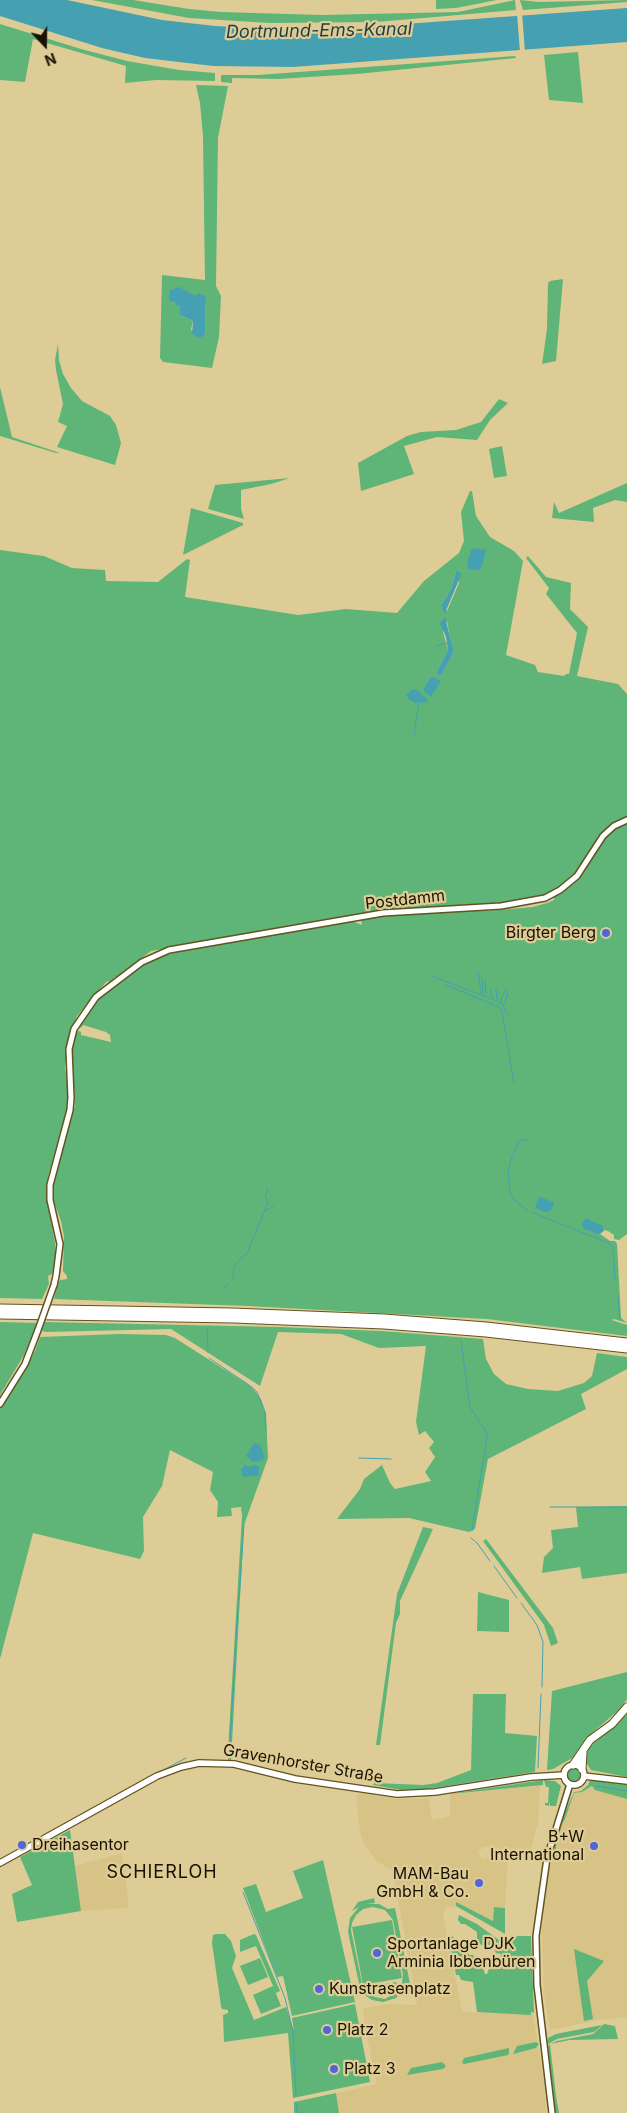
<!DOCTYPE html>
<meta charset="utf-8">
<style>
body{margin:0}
#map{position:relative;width:627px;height:2113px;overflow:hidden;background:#decc97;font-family:Inter,sans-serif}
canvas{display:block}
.north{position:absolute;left:20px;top:20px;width:50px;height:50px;-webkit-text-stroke:4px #decc97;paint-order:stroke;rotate:159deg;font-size:14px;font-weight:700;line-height:20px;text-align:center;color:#191201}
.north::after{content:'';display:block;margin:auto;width:18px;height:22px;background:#191201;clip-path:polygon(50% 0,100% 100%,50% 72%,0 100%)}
</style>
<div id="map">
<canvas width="627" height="2113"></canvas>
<div class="north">N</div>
</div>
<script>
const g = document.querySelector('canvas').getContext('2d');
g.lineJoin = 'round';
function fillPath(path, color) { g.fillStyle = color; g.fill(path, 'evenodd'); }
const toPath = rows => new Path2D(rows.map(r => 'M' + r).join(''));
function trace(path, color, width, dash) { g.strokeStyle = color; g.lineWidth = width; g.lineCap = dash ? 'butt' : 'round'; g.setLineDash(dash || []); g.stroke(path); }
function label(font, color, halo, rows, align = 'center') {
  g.font = font + ' Inter,sans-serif'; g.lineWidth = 4.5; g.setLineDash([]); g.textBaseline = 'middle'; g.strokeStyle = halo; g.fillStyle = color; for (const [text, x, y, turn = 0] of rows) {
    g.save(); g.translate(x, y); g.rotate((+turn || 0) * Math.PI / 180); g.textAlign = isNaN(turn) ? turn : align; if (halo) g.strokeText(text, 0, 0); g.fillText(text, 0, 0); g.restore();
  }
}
fillPath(toPath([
 [540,1786,538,1823,530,1853,494,1851,485,1846,478,1852,481,1858,484,1859,493,1856,508,1857,505,1908,494,1907,494,1921,456,1903,456,1906,447,1907,443,1913,462,2012,533,2014,544,2082,546,2113,339,2113,336,2093,377,2084,365,2027,363,2008,388,2004,417,2005,393,1872,377,1861,363,1842,360,1832,356,1796,360,1793,395,1799,429,1799,432,1820,450,1816,450,1794],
 [592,1786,627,1797,627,2017,598,2020,550,2030,544,1993,542,1931,549,1870,562,1824,574,1793,582,1792],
 [122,1853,129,1905,127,1908,81,1911,75,1866]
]), '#d8c386');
fillPath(toPath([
 [92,0,133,0,189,9,221,12,321,15,458,12,515,0,516,10,377,22,270,23,189,18],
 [436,0,497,0,456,8,436,9],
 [520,0,539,2,627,0,627,2,523,10],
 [0,24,81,49,127,61,179,70,215,73,215,81,156,80,125,83,126,66,33,39,25,82,0,80],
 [578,52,583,103,549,100,544,55],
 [515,56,516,58,357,74,278,79,232,78,232,83,221,82,221,75,258,75],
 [196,85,228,86,218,138,216,286,221,296,219,337,212,368,163,362,160,358,162,275,205,280,203,136,200,103],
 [194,295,206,296,205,334,203,337,191,330,193,321,180,315,180,305,172,302],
 [563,279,556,361,542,364,547,329,548,283,550,281],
 [58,344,59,360,63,374,71,388,82,401,110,416,116,425,121,443,115,465,57,447,67,426,58,422,63,404,56,370,55,360],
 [0,387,12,437,60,453,56,453,0,436],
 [499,399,508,403,490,420,477,440,437,437,404,446,414,474,361,491,358,463,407,436,421,432,456,430,481,422],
 [502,446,507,476,494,478,489,449],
 [290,478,271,484,241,490,241,509,244,519,208,509,215,485],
 [627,483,627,502,615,500,593,508,594,522,552,518,554,502,559,513],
 [470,491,472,491,476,516,490,537,514,551,523,561,506,655,535,665,538,672,564,676,566,674,569,674,577,633,546,594,549,588,526,558,528,556,546,577,571,583,570,609,588,627,577,676,618,684,627,694,627,818,611,825,603,832,577,873,561,887,545,895,506,902,381,911,151,951,126,970,109,982,107,981,77,1016,69,1039,65,1067,68,1088,67,1111,48,1176,47,1200,55,1243,55,1257,52,1274,48,1276,49,1284,42,1299,0,1298,0,550,44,556,72,568,105,570,106,581,158,582,187,559,190,560,185,597,298,615,346,609,397,613,424,581,459,553,464,541,461,512],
 [456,571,459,583,447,611,442,604,451,589],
 [447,621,453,654,441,676,436,673,448,650,443,632],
 [431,676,440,682,431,696,424,690],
 [191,508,243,523,243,525,183,555],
 [627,823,627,1234,619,1240,614,1239,614,1235,608,1231,605,1230,600,1234,610,1241,615,1241,617,1244,621,1318,627,1323,614,1319,612,1320,627,1325,627,1336,487,1319,248,1306,54,1299,58,1283,60,1280,67,1279,67,1276,63,1271,64,1236,61,1221,54,1202,53,1188,59,1156,75,1106,72,1048,76,1032,79,1031,81,1032,81,1035,111,1042,110,1035,106,1032,83,1025,81,1028,79,1026,97,1000,105,993,141,966,154,958,173,953,352,921,362,925,361,919,396,914,479,909,478,911,486,911,533,907,547,903,554,900,554,897,567,889,582,875,604,839,611,832],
 [0,1322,37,1323,24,1355,0,1395],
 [44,1322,279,1327,381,1331,483,1339,486,1359,494,1374,506,1384,528,1389,558,1391,584,1383,592,1376,597,1353,627,1357,627,1369,581,1394,586,1409,488,1459,475,1529,469,1532,409,1518,337,1519,360,1489,364,1479,382,1465,390,1483,395,1489,431,1481,425,1472,435,1457,429,1448,434,1442,425,1431,419,1435,416,1422,426,1346,379,1348,341,1334,278,1332,260,1386,171,1329,45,1332,41,1330],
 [119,1334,166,1335,175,1338,252,1387,261,1399,266,1414,268,1458,244,1525,231,1761,228,1760,229,1733,242,1516,241,1507,231,1508,232,1516,217,1517,218,1502,210,1490,213,1472,170,1450,162,1486,143,1517,144,1551,140,1559,33,1533,0,1659,0,1407,21,1377,35,1351,40,1337],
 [627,1506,627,1573,582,1579,580,1567,542,1573,544,1557,553,1548,551,1530,578,1527,576,1507],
 [423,1527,433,1529,400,1601,400,1614,396,1623,380,1745,376,1745,397,1594],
 [486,1539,553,1628,558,1643,551,1646,544,1625,483,1541],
 [478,1592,509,1600,509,1632,477,1631],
 [627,1672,627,1699,620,1709,586,1738,576,1756,553,1769,547,1770,552,1691],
 [473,1694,506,1694,505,1733,537,1736,535,1772,427,1789,401,1790,373,1785,374,1783,423,1785,437,1783,471,1770],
 [627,1712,627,1777,591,1770,585,1761,589,1747,617,1724],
 '567 1775a7 7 0 1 1 14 0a7 7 0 1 1-14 0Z',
 [543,1780,543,1785,450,1794],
 [544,1780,555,1781,561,1786,556,1806,550,1806,550,1801,549,1806,545,1805,545,1803,548,1803,549,1787,546,1787],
 [590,1780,627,1783,627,1799,595,1790,592,1786,582,1792,574,1793,565,1819,562,1824,555,1851,557,1855,568,1860,558,1858,554,1856,553,1849,558,1828,574,1792,581,1791,588,1785],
 [70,1830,81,1911,17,1922,12,1894,32,1885,20,1857],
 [323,1860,355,2002,292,2016,283,1976,277,1977,243,1888,256,1884,266,1912,303,1898,293,1871],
 [374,1898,375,1903,366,1904,379,1904,388,1909,395,1908,411,1989,403,1990,396,1998,383,2002,372,2000,363,1994,360,1988,348,1932,350,1918,359,1907,352,1911,358,1902],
 [373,1907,385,1910,393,1920,403,1975,402,1983,398,1991,385,1999,375,1997,367,1993,397,1986,396,1982,363,1988,351,1930,352,1923,356,1915,363,1909],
 [456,1902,493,1921,494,1907,505,1908,505,1934,456,1906],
 [459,1915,477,1924,507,1946,509,1938,518,1936,531,1936,534,2013,531,2012,531,2015,477,2012,473,1982,461,1980,459,1975,456,1975,449,1938,452,1936,458,1942,463,1941,469,1955,473,1955,476,1960,473,1967,483,1968,485,1974,487,1974,489,1968,501,1969,500,1961,501,1954,496,1953,492,1945,487,1947,477,1943,477,1932,465,1924,461,1924,458,1920],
 [392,1920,402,1978,363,1985,352,1927],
 [216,1934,225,1934,231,1941,236,1956,232,1968,254,2020,286,2007,294,2031,292,2018,355,2004,370,2082,293,2098,288,2033,224,2042,223,2015,228,2013,228,2010,222,2009,221,2006,212,1943,213,1935],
 [254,1934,256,1935,280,1991,276,1993,256,1946,240,1952,240,1940],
 [574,1949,604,1961,587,1981,593,2019,584,2021],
 [260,1958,268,1977,248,1985,240,1966],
 [273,1986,281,2006,261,2014,253,1995],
 [604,2024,615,2026,618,2039,570,2040,550,2044,557,2041,593,2034],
 [602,2025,594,2032,557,2039,548,2044,548,2038,556,2034],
 [536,2042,539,2044,536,2048,513,2054,517,2046],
 [550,2044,556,2096,559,2113,554,2113,548,2046],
 [509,2048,509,2054,508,2055,464,2064,462,2063,464,2058],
 [442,2062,446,2066,443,2069,407,2075,411,2068],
 [336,2093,339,2113,294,2113,294,2102]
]), '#5eb577');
fillPath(toPath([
 [0,0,67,0,162,20,215,26,269,29,335,29,627,8,627,42,293,67,213,66,145,58,102,48,0,16],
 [179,287,194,295,197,295,198,293,206,296,205,334,203,337,198,337,192,333,193,321,180,315,180,305,176,306,175,303,169,300,170,290],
 [474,548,486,550,481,569,473,570,468,569,467,563,471,550],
 [456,571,460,572,461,575,445,613,442,609,442,604,451,589],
 [445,617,453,649,453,654,441,676,436,673,448,650,446,637,440,623],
 [431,676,441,681,431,697,423,690],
 [416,689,428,700,427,702,415,703,409,699,406,695,411,690],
 [541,1197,553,1202,554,1205,550,1211,544,1212,535,1207,538,1199],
 [586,1218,603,1226,603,1232,597,1234,583,1228,582,1224],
 [254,1443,260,1445,265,1458,260,1461,253,1462,246,1456],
 [245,1465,249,1467,256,1465,259,1467,259,1475,243,1477,241,1469]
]), '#45a1b1');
fillPath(toPath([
 [522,13,525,52,520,52,517,14]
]), '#decc97');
trace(toPath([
 [436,646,447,643],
 [414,734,419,703],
 [478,972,481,994],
 [432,976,502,1003,507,1014],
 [482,979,483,993],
 [485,981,486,995],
 [446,985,499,1007,502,1011,514,1083],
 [490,988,492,997],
 [496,989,497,1000],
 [500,1002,506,989],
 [504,1004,508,993],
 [527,1210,514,1200,510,1192,508,1174,510,1163,519,1140,529,1140],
 [264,1211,274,1206],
 [531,1212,609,1243,613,1247,615,1279],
 [233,1281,234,1267,240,1259,247,1254,268,1202,265,1197,268,1190,266,1187],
 [223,1290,228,1283],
 [618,1295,620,1320],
 [207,1329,208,1352],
 [461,1341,470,1407,486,1432,487,1437,472,1531],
 [209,1358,249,1385,257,1392,265,1412,266,1431],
 [359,1458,391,1459],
 [550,1507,627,1507],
 [471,1538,477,1543,490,1561],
 [494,1566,517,1598],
 [239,1600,244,1524],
 [521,1603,537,1625,543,1642,542,1687],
 [229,1757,238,1606],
 [538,1768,541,1694],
 [596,1786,627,1791],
 [118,1794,186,1758],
 [243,1892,285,1998,293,2032,296,2096],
 [296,2104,297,2113]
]), '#45a1b1', 1);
const tertiary = toPath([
 [54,1285,56,1276,60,1244,50,1200,50,1185,70,1110,71,1098,69,1049,74,1029,96,997,142,962,169,950,383,913,501,906,545,898,560,890,577,876,603,836,614,826,627,820],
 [0,1404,25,1364,38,1330],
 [552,2113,537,1985,536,1936,547,1858,570,1784]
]);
const secondary = toPath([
 '564 1775a10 10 0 1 1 20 0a10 10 0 1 1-20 0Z',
 [584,1776,627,1781],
 [0,1863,157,1776,181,1767,199,1763,234,1764,295,1779,397,1794,435,1792,531,1777,564,1775]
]);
const motorway = toPath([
 [0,1308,232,1312,384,1318,486,1326,627,1342],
 [0,1315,234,1319,384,1325,486,1333,627,1349],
 [573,1765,590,1740,612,1724,627,1707],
 [582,1769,583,1752]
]);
trace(tertiary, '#63531f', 8);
trace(secondary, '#63531f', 8);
trace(motorway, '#63531f', 9);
trace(tertiary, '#fff', 5);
trace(secondary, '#fff', 5.5);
trace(motorway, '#fff', 7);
const tertiaryBridge = toPath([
 [38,1330,54,1285]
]);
trace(tertiaryBridge, '#63531f', 8, []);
trace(tertiaryBridge, '#fff', 5);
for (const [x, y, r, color] of [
 [606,933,5,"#4f65da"],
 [22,1845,5,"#4f65da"],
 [594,1846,5,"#4f65da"],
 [479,1883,5,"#4f65da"],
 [377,1953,5,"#4f65da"],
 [319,1989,5,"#4f65da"],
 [327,2030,5,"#4f65da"],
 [334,2069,5,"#4f65da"]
]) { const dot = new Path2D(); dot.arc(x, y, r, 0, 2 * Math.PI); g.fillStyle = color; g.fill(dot); trace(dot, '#decc97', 2); }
label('16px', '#191201', '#decc97', [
 ["Postdamm",405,900,-6],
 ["Gravenhorster Straße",303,1764,10]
]);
label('16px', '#191201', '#decc97', [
 ["Birgter Berg",596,933,"right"],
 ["B+W",584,1837,"right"],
 ["International",584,1855,"right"],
 ["Dreihasentor",32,1845],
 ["MAM-Bau",469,1874,"right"],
 ["GmbH & Co.",469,1892,"right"],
 ["Sportanlage DJK",387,1944],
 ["Arminia Ibbenbüren",387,1962],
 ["Kunstrasenplatz",329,1989],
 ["Platz 2",337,2030],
 ["Platz 3",344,2069]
], 'left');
label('italic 18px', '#1f3c41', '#decc97', [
 ["Dortmund-Ems-Kanal",319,31,-1]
]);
g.letterSpacing = '1px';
label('18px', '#191201', '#decc97', [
 ["SCHIERLOH",162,1873]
]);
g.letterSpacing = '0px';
</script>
